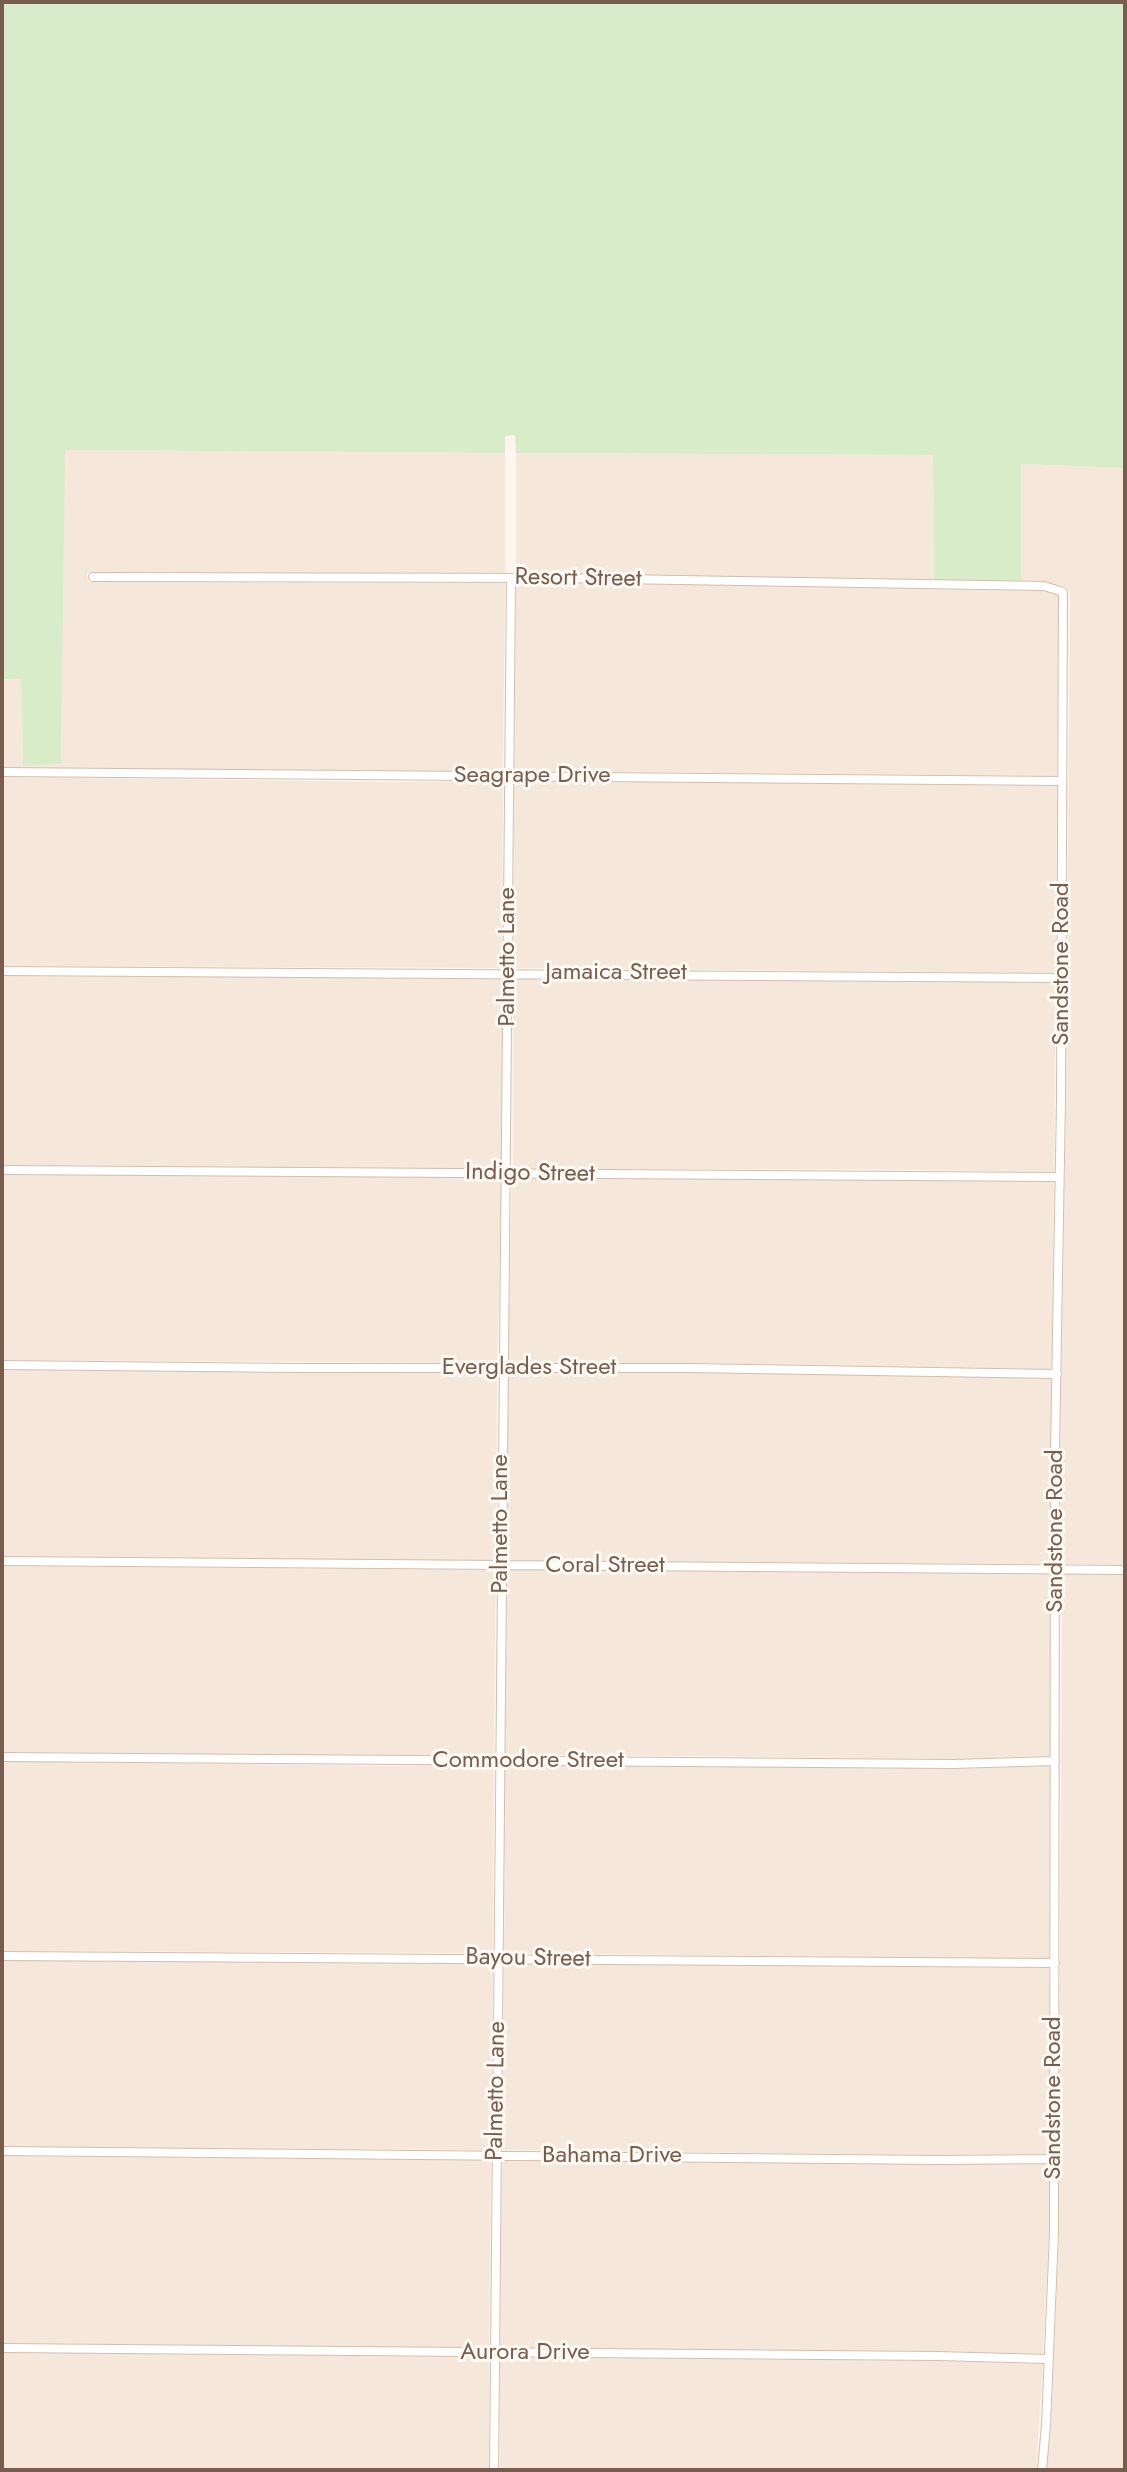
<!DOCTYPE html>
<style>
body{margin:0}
#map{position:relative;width:1127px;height:2472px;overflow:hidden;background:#fdf6ec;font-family:Jost,sans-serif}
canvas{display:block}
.frame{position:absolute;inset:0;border:4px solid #7a5c4d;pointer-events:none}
</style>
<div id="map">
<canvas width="1127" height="2472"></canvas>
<div class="frame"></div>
</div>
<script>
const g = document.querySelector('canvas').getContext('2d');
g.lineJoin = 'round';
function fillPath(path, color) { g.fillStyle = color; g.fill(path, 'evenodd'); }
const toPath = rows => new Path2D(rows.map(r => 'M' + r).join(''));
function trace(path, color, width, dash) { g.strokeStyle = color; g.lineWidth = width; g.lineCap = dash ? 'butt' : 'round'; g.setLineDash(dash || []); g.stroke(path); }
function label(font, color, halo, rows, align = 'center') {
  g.font = font + ' Jost,sans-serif'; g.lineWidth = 6; g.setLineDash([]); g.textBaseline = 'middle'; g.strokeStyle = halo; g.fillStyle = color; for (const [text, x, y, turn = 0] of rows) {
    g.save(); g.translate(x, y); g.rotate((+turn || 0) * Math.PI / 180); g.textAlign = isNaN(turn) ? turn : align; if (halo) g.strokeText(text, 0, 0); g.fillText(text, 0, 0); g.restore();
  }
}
fillPath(toPath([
 [64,450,505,453,505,574,87,573,88,582,505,583,503,771,400,772,2,768,2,679,21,678,23,766,61,764],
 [516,453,933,455,934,581,516,574],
 [1021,464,1125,468,1125,1565,1062,1564,1060,1452,1066,1100,1070,591,1067,587,1044,582,961,581,1021,580],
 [556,582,1044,591,1055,593,1058,595,1059,600,1057,776,514,771,516,583],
 [2,777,400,782,503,781,502,968,2,966],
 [514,780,1057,786,1056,973,513,968],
 [2,976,502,978,502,1169,2,1165],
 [513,978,1056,982,1054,1172,841,1169,513,1169],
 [2,1174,502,1178,497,1363,2,1360],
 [512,1178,841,1178,1054,1181,1052,1369,688,1363,508,1363],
 [2,1370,497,1373,496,1561,2,1556],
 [688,1372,1051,1378,1051,1564,507,1561,508,1373],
 [2,1566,496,1570,494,1754,389,1756,2,1752],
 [507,1570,1051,1573,1050,1756,953,1759,505,1754],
 [1062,1573,1125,1574,1125,2470,1047,2470,1051,2425,1059,2233],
 [2,1761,389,1766,494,1764,493,1953,2,1951],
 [505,1764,953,1769,1050,1766,1049,1959,504,1953],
 [2,1960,493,1963,491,2150,2,2147],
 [504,1963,1049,1968,1049,2154,939,2155,502,2150],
 [2,2156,491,2160,489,2348,2,2343],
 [502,2160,938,2164,1049,2163,1049,2233,1043,2354,937,2351,500,2348],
 [2,2353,489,2357,489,2470,2,2470],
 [500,2357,936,2361,1043,2364,1036,2470,500,2470]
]), '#f5e8da');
fillPath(toPath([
 [2,2,1125,2,1125,468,1021,464,1021,580,934,581,933,455,516,453,515,435,505,436,505,453,65,450,61,764,23,766,21,679,2,679]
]), '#d8ecc9');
const minor = toPath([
 [93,577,556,578,1044,586,1063,592,1061,1100,1055,1452,1054,2233,1046,2425,1042,2470],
 [2,772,1062,781],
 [2,971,1062,978],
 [2,1170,1059,1177],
 [2,1365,296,1368,688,1368,1057,1374],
 [2,1561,1125,1570],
 [2,1757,953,1764,1055,1761],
 [2,1956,1055,1963],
 [2,2151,939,2160,1054,2159],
 [2,2348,937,2356,1049,2359],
 [494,2470,511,578]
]);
trace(minor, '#d1beb0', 10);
trace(minor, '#fff', 8);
label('24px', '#7a5c4d', '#fffaf3', [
 ["Resort Street",578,579,1],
 ["Seagrape Drive",532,776],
 ["Palmetto Lane",508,957,-90],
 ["Sandstone Road",1062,964,-90],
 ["Jamaica Street",616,973],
 ["Indigo Street",530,1174,1],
 ["Everglades Street",529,1368],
 ["Palmetto Lane",501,1524,-90],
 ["Sandstone Road",1056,1531,-90],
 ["Coral Street",605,1566],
 ["Commodore Street",528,1761],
 ["Bayou Street",528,1959,1],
 ["Palmetto Lane",497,2091,-89],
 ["Sandstone Road",1054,2098,-90],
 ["Bahama Drive",612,2156],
 ["Aurora Drive",525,2353]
]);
</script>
